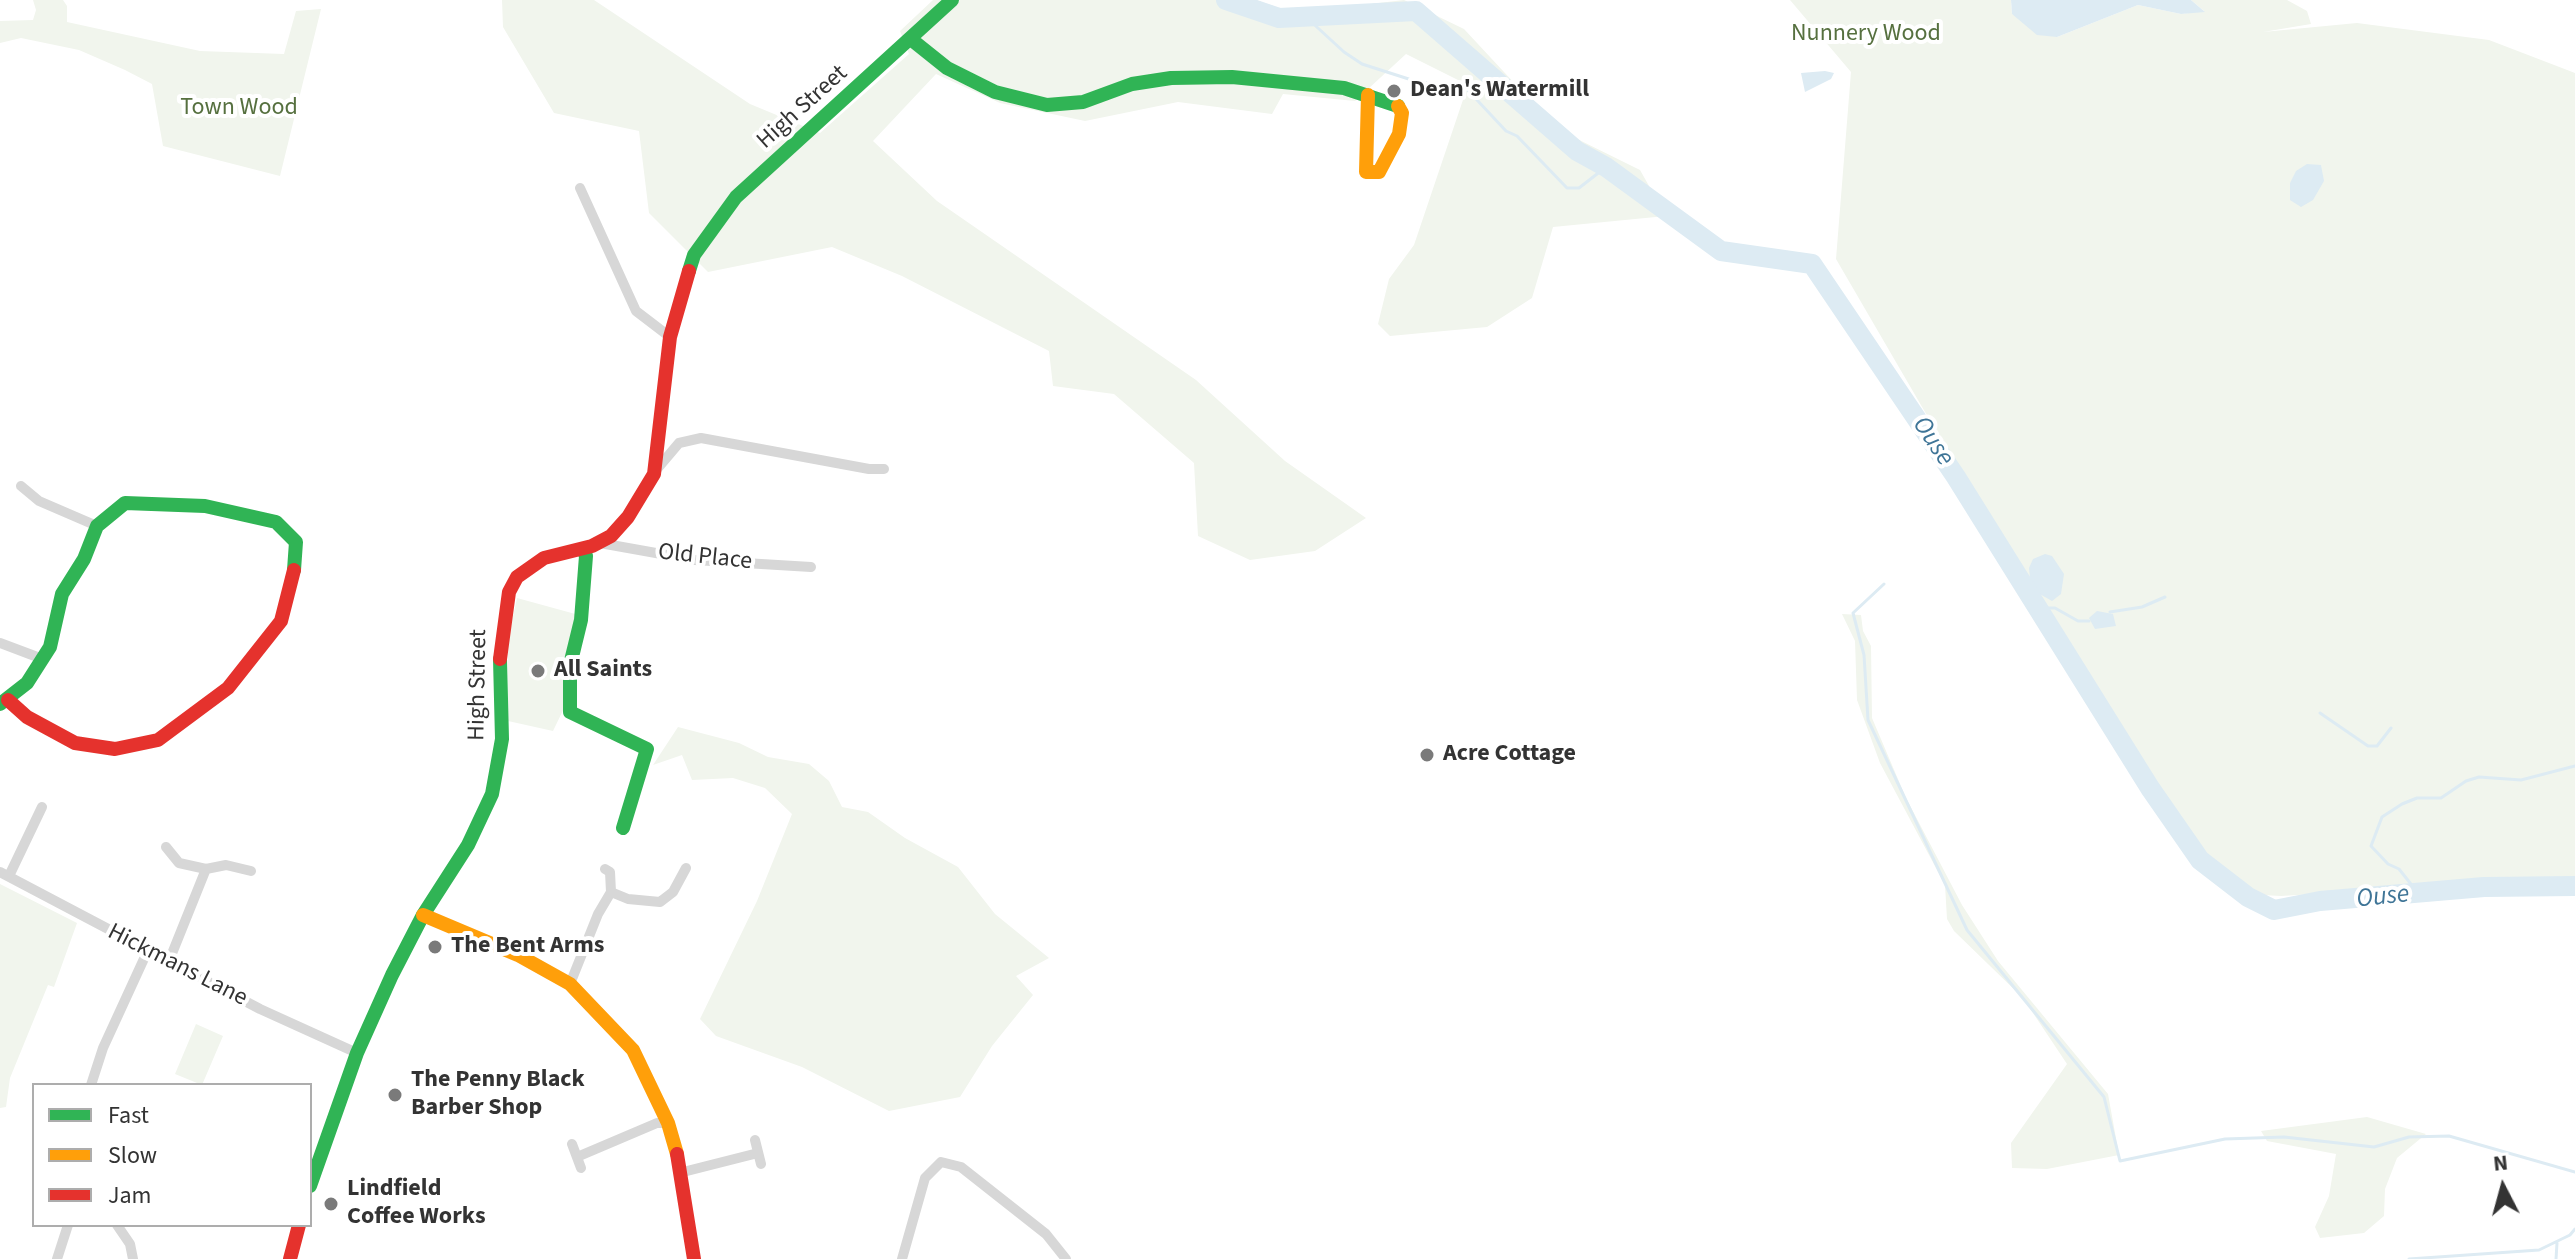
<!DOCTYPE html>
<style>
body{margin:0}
#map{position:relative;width:2575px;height:1259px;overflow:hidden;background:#fff;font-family:"Source Sans 3",sans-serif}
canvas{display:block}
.legend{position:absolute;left:32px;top:1083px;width:280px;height:144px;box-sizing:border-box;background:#fff;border:2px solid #adadad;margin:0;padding:10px 14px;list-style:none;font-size:24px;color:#333}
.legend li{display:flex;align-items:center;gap:16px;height:40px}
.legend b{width:40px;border:2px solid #adadad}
.north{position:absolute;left:2463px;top:1147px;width:80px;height:80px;-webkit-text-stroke:6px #fff;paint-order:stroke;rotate:354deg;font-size:22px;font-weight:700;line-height:32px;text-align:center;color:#333}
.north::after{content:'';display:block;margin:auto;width:28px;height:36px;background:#333;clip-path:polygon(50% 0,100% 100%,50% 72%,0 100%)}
</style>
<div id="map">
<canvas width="2575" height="1259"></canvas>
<ul class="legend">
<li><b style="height:10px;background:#30b455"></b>Fast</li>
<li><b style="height:10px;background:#ff9f0a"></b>Slow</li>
<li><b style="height:10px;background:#e5322d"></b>Jam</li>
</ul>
<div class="north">N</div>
</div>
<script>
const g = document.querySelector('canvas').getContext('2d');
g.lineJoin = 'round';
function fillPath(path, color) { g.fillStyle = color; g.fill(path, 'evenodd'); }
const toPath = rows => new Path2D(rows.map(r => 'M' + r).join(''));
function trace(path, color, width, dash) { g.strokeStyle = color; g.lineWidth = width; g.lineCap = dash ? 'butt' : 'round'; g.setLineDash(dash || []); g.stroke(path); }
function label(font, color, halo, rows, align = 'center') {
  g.font = font + ' "Source Sans 3",sans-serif'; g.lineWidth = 8; g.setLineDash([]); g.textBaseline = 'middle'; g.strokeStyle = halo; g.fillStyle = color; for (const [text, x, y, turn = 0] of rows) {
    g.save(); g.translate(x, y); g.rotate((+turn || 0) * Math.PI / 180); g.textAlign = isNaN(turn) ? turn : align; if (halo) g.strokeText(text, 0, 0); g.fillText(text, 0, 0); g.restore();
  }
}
fillPath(toPath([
 [33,0,63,0,67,6,67,22,200,51,284,54,296,11,321,9,280,176,163,146,152,84,125,70,79,50,21,38,0,43,0,21,33,20,36,10],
 [502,0,594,0,750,104,820,133,909,54,900,31,933,0,1255,0,1294,13,1404,0,1464,29,1557,129,1640,170,1666,216,1553,227,1532,298,1487,327,1390,336,1378,324,1389,279,1414,245,1468,85,1406,54,1355,101,1283,94,1272,114,1178,102,1085,121,1000,103,936,74,873,141,937,201,1196,380,1285,461,1366,518,1315,551,1250,560,1198,536,1194,463,1114,394,1053,386,1049,351,902,276,832,247,708,272,649,213,639,131,554,113,503,27],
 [1790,0,2011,0,2012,14,2057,37,2138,5,2181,14,2204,11,2191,0,2287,0,2307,11,2311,24,2263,32,2357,23,2489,40,2575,73,2575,878,2281,896,2262,895,2241,885,2202,854,2064,651,1836,259,1851,72],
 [517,598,579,615,568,700,553,731,508,721,508,639],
 [1842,614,1861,615,1863,631,1871,646,1872,718,1906,798,1962,905,1998,961,2108,1094,2119,1155,2047,1169,2012,1168,2011,1143,2067,1064,2023,998,1954,931,1947,919,1945,885,1880,763,1857,700,1855,641],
 [678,727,739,743,768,757,809,764,829,781,842,807,868,812,905,838,958,867,995,914,1049,958,1016,976,1033,995,992,1046,960,1097,889,1111,802,1067,716,1036,700,1019,757,901,792,814,765,788,733,778,692,780,682,755,653,765],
 [0,884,77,923,54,987,48,985,10,1078,6,1107,0,1108],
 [196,1024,223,1036,202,1085,175,1074],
 [2367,1117,2426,1134,2397,1158,2385,1189,2384,1216,2364,1233,2320,1238,2315,1227,2329,1196,2336,1154,2267,1141,2261,1131]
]), '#f1f5ed');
fillPath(toPath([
 [2011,0,2191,0,2205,12,2181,14,2138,5,2057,37,2037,35,2012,14],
 [1825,71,1834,73,1831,79,1805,92,1801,73],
 [2307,164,2321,165,2324,181,2313,200,2301,207,2290,200,2290,183,2296,171],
 [2045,554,2052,556,2064,574,2061,594,2052,601,2031,589,2029,568,2033,559],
 [2097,611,2113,614,2116,626,2095,629,2089,618]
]), '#ddebf3');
trace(toPath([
 [1306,17,1344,52,1362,64,1418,82,1463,85,1506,131,1517,136,1567,188,1579,188,1606,167],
 [1884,584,1853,613,1864,655,1868,720,1967,930,2104,1097,2120,1161,2225,1139,2284,1137,2374,1147,2409,1137,2449,1136,2575,1172],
 [2038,608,2055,608,2078,621,2089,621],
 [2110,612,2142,607,2165,597],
 [2320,713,2368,746,2377,746,2391,728],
 [2418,893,2399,869,2388,864,2371,846,2382,817,2402,804,2417,798,2441,798,2466,781,2479,777,2521,780,2575,766],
 [2409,1259,2539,1250,2570,1235,2575,1229],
 [2556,1259,2557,1243]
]), '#ddebf3', 3);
trace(toPath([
 [1226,0,1279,18,1416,11,1577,151,1606,167,1721,251,1812,264,1956,477,2150,788,2200,860,2248,897,2274,910,2320,901,2484,887,2575,886]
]), '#ddebf3', 20);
trace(toPath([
 [580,188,636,311,670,337],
 [657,469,679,443,701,438,869,469,884,469],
 [21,486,39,501,97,526],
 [600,543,695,560,811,567],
 [0,643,40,658],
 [166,847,179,863,206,869,226,865,251,871],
 [0,872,260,1009,357,1053],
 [9,876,42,807],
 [611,892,628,899,660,902,673,892,686,868],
 [169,961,206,869],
 [570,984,598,914,611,892,610,872,605,869],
 [91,1085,103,1048,148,950],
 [755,1140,761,1164],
 [572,1144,581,1168],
 [577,1157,657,1123,668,1123],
 [683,1172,758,1153],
 [117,1225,130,1244,133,1259],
 [57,1259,68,1225],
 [902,1259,925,1178,941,1162,961,1167,1046,1234,1066,1259]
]), '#d7d7d7', 10);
trace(toPath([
 [912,40,947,68,995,92,1047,105,1083,102,1132,84,1171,78,1232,77,1344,88,1398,106],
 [689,271,694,255,736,197,952,0],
 [583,549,586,556,581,620,570,665,570,712,647,749,623,828],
 [0,704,27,683,50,647,62,594,84,559,97,526,125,503,205,506,276,522,296,542,294,570],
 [310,1186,357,1053,392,975,423,915,468,845,492,794,502,739,500,659]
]), '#30b455', 14);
trace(toPath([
 [1368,95,1366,172,1379,172,1399,134,1402,113,1398,106],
 [423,915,518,955,570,984,633,1050,668,1123,677,1154]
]), '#ff9f0a', 14);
trace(toPath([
 [500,659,509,592,517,577,544,558,592,546,611,536,628,517,654,474,670,337,689,271],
 [8,700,27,717,75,743,115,749,158,740,228,688,281,621,294,570],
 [677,1154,694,1259],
 [290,1259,299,1225]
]), '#e5322d', 14);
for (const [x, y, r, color] of [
 [1394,91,8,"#7a7a7a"],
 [538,671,8,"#7a7a7a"],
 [1427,755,8,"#7a7a7a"],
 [435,947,8,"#7a7a7a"],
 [395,1095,8,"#7a7a7a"],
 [331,1204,8,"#7a7a7a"]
]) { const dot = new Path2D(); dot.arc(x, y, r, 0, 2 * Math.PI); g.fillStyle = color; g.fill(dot); trace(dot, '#fff', 3); }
label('24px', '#56703f', '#fff', [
 ["Nunnery Wood",1866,35],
 ["Town Wood",239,109]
]);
label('bold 24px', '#333', '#fff', [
 ["Dean's Watermill",1410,91],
 ["All Saints",554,671],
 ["Acre Cottage",1443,755],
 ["The Bent Arms",451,947],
 ["The Penny Black",411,1081],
 ["Barber Shop",411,1109],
 ["Lindfield",347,1190],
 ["Coffee Works",347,1218]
], 'left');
label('24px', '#333', '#fff', [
 ["High Street",803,108,-42],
 ["Old Place",705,558,6],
 ["High Street",479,685,-89],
 ["Hickmans Lane",177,966,27]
]);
label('italic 26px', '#3f7597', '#fff', [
 ["Ouse",1932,442,56],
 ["Ouse",2383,898,-6]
]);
</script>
